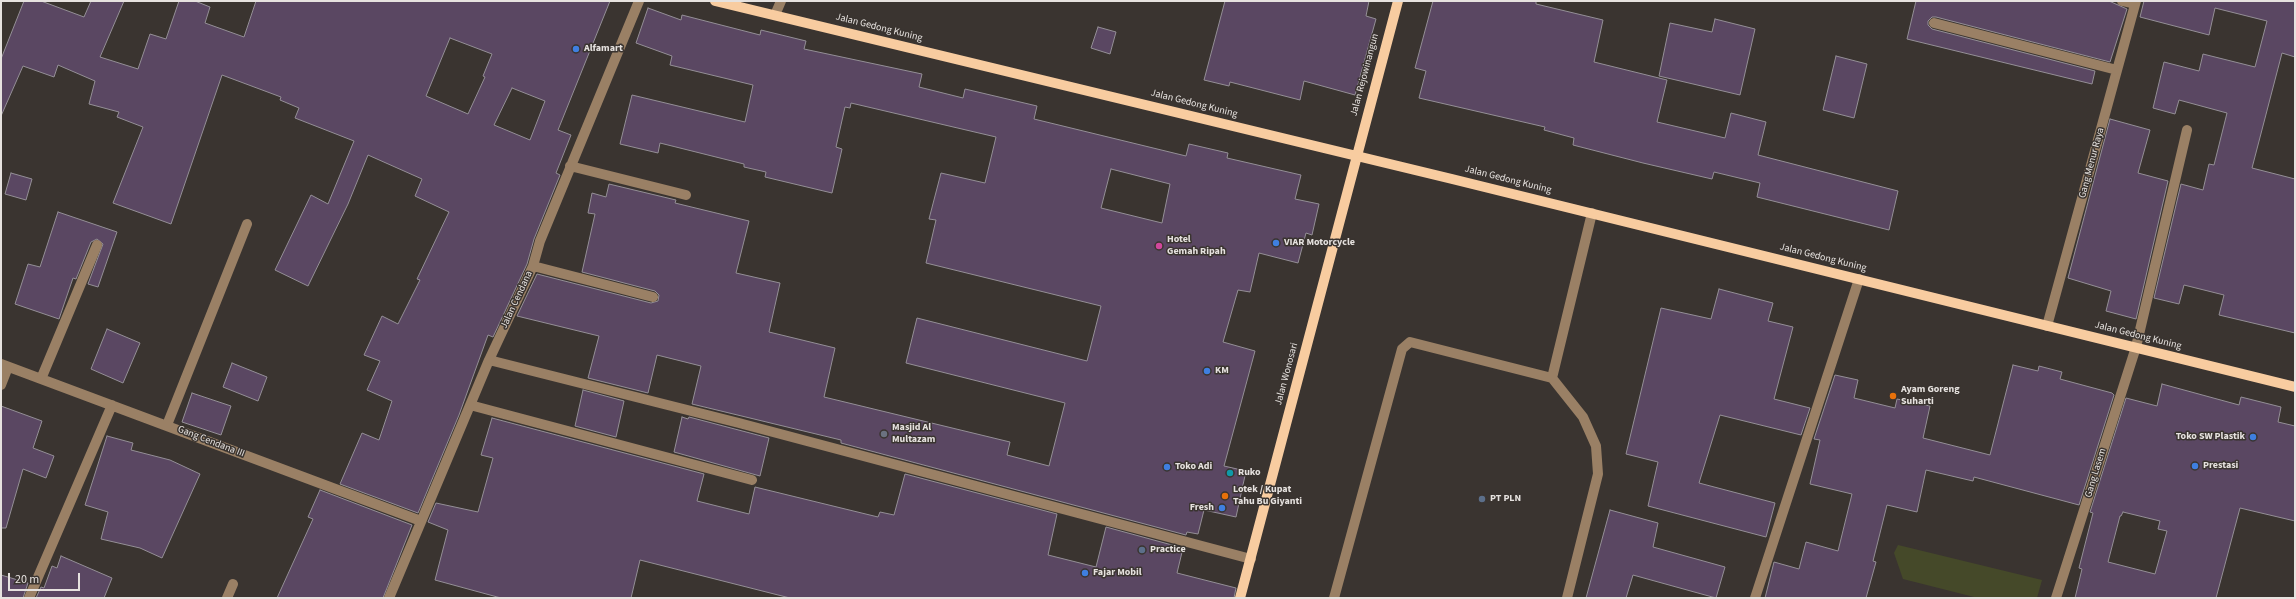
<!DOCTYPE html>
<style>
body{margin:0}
#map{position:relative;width:2296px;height:599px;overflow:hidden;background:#3a3430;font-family:"Source Sans 3",sans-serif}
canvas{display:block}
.frame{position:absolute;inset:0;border:2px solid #e6e2df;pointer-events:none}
.scale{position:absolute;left:8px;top:573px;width:72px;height:18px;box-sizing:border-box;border:2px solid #e6e2df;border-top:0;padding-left:5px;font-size:12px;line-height:14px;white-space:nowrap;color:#e6e2df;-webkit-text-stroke:3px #3a3430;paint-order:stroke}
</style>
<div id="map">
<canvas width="2296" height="599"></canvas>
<div class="frame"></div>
<div class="scale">20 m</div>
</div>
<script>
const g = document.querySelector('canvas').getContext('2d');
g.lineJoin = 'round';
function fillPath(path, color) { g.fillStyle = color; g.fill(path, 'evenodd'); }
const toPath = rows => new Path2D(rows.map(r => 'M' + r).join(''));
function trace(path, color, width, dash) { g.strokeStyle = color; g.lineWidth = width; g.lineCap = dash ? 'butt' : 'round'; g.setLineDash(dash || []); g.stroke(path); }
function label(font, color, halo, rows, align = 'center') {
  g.font = font + ' "Source Sans 3",sans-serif'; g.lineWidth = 3; g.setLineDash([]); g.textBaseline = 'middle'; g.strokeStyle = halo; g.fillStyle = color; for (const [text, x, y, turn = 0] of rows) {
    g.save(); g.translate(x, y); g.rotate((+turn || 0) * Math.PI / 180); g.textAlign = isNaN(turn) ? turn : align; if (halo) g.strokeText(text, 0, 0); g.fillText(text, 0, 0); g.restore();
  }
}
fillPath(toPath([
 [1898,545,2042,580,2037,598,1978,598,1903,579,1894,553]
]), '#454929');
const building = toPath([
 [24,1,41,1,84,17,91,1,124,1,100,57,138,69,150,34,166,39,179,1,195,1,210,7,205,23,244,37,256,1,610,1,558,130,571,135,556,173,560,175,534,239,527,264,493,337,488,335,459,415,418,513,340,484,362,433,379,440,392,401,367,390,380,361,364,355,382,316,398,324,420,280,417,279,449,212,415,196,422,179,368,155,348,204,308,286,275,270,311,195,328,204,354,141,295,118,299,108,280,100,281,97,222,75,171,224,113,203,143,127,117,117,119,112,89,104,95,81,58,65,54,77,23,66,1,116,1,59,24,1],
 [450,38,492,54,483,76,485,77,468,114,426,96,450,38],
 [512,88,545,101,530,140,494,125,512,88],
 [1225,1,1369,1,1366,16,1376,19,1355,95,1304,81,1300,100,1230,82,1229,86,1204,80,1225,1],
 [1433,1,1536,1,1536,4,1603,20,1594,62,1667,80,1657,122,1725,138,1731,113,1766,122,1758,155,1898,191,1889,230,1757,197,1760,183,1714,172,1712,179,1643,163,1573,145,1574,138,1544,130,1545,127,1419,98,1426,71,1415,68,1433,1],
 [1916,1,2109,1,2127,9,2110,62,1936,17,1932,17,1928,21,1928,25,1932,29,2095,71,2092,84,1907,39,1916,1],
 [2144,1,2295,1,2295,57,2282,53,2252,168,2295,179,2295,333,2219,315,2224,295,2184,285,2179,304,2154,298,2181,184,2203,190,2209,164,2214,165,2227,113,2179,100,2175,114,2153,108,2164,62,2199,71,2203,54,2255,67,2267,21,2215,8,2209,35,2140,17,2144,1],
 [648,8,681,20,682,15,760,35,761,30,806,41,804,49,922,74,919,87,963,98,965,89,1037,106,1034,119,1186,156,1189,144,1228,153,1227,158,1301,175,1295,199,1319,204,1312,235,1306,233,1298,263,1259,253,1250,292,1238,290,1223,342,1255,351,1224,466,1246,471,1236,517,1204,510,1198,534,1187,532,1186,535,841,443,841,440,692,404,701,366,657,355,648,393,588,378,599,336,517,316,537,274,651,303,658,301,659,295,655,291,582,272,595,214,588,213,592,193,606,197,609,184,676,200,675,203,749,221,736,273,780,283,769,332,835,348,824,397,1010,442,1007,455,1049,466,1065,403,906,363,917,318,1087,361,1101,306,926,263,936,220,929,219,941,173,985,183,996,137,851,103,850,108,845,107,836,147,842,149,832,193,765,177,766,172,744,167,744,164,660,143,658,153,620,144,632,95,745,122,753,85,670,65,672,56,636,43,648,8],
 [1111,169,1170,184,1162,223,1101,208,1111,169],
 [1715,19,1755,29,1740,95,1659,76,1670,23,1712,32,1715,19],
 [1098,27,1116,32,1110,54,1091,48,1098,27],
 [1836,56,1867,64,1854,118,1823,110,1836,56],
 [2110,119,2150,130,2138,173,2168,181,2136,319,2106,311,2111,291,2068,278,2110,119],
 [11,173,32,179,26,200,5,194,11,173],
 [58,212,117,232,98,287,88,284,103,244,97,239,91,242,76,279,73,278,59,319,15,304,28,264,40,267,58,212],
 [1719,289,1773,303,1768,321,1793,327,1774,399,1810,408,1801,435,1720,415,1699,483,1775,503,1766,537,1648,506,1658,462,1626,454,1661,308,1711,319,1719,289],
 [107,329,140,343,123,383,91,369,107,329],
 [232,363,267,377,258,401,223,387,232,363],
 [2013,365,2038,371,2039,366,2062,372,2060,379,2112,393,2114,395,2079,505,1974,477,1973,481,1926,470,1917,512,1887,505,1873,561,1876,562,1866,598,1765,598,1774,562,1799,569,1806,542,1838,551,1852,494,1810,484,1820,440,1814,439,1835,375,1858,380,1854,398,1895,408,1897,399,1930,406,1923,438,1990,455,2013,365],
 [2162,384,2239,405,2241,397,2281,407,2278,422,2295,426,2295,521,2240,508,2216,598,2075,598,2082,569,2079,568,2093,513,2090,512,2126,398,2157,406,2162,384],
 [2123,512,2160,521,2158,529,2167,531,2155,574,2108,562,2120,516,2121,516,2123,512],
 [583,390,624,401,616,437,575,426,583,390],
 [192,393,231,406,221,435,182,422,192,393],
 [1,406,42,421,33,448,54,456,46,478,23,469,6,528,1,528,1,406],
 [682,417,688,419,689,417,769,438,760,476,674,452,682,417],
 [492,418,704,474,697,501,749,514,755,487,878,517,880,512,894,515,905,474,1057,514,1048,555,1096,567,1106,527,1183,548,1177,573,1236,588,1234,598,790,598,640,560,631,598,501,598,435,580,448,530,428,522,436,503,478,512,493,458,481,455,492,418],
 [107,436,133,443,131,450,170,460,200,474,162,558,140,548,101,539,108,512,85,505,107,436],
 [320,490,412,525,383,598,277,598,313,519,308,517,320,490],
 [1610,510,1658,523,1653,547,1725,567,1716,598,1633,575,1626,598,1586,598,1610,510],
 [61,556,112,578,104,598,36,598,41,587,44,588,52,566,57,568,61,556],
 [1,575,28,583,23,598,1,598,1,575]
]);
fillPath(building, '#5a4762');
trace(building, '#948f96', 1);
trace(toPath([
 [2122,1,2135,4],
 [775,15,781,1],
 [1934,23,2117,70],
 [570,166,686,195],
 [533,266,653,297],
 [2047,326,2136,1],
 [489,360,739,423,1251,559],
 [1,364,421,521],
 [1552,378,1592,213],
 [41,379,97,245],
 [1,385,8,367],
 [470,405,752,480],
 [167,425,247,224],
 [29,598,112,405],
 [227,598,233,584],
 [389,598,489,360,533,266,540,241,639,1],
 [1334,598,1402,349,1410,342,1552,378,1583,417,1596,446,1598,474,1567,598],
 [1755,598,1859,279],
 [2056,598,2136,347,2187,130]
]), '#9a8065', 10);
trace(toPath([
 [715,1,1452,179,2295,387],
 [1240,598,1398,1]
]), '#f8cca0', 10);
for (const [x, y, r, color] of [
 [576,49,4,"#3f7fe0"],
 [1276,243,4,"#3f7fe0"],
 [1159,246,4,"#d1479c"],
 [1207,371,4,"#3f7fe0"],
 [1893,396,4,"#e8710a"],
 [884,434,4,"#6b7280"],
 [2253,437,4,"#3f7fe0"],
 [2195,466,4,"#3f7fe0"],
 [1167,467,4,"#3f7fe0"],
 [1230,473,4,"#0f9aa8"],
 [1225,496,4,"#e8710a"],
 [1482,499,4,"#5c6f8a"],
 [1222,508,4,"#3f7fe0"],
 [1142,550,4,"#5c6f8a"],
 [1085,573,4,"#3f7fe0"]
]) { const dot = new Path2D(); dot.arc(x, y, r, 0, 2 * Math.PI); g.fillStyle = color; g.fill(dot); trace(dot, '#3a3430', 1.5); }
label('10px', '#e6e2df', '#3a3430', [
 ["Jalan Gedong Kuning",879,28,14],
 ["Jalan Rejowinangun",1365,75,-75],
 ["Jalan Gedong Kuning",1194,104,14],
 ["Gang Menur Raya",2092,163,-75],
 ["Jalan Gedong Kuning",1508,180,14],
 ["Jalan Gedong Kuning",1823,258,14],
 ["Jalan Cendana",517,300,-65],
 ["Jalan Gedong Kuning",2138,336,14],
 ["Jalan Wonosari",1287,374,-75],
 ["Gang Cendana III",211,442,21],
 ["Gang Lasem",2096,473,-73]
]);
label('bold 10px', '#e6e2df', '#3a3430', [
 ["Alfamart",584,49],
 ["Hotel",1167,240],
 ["Gemah Ripah",1167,252],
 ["VIAR Motorcycle",1284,243],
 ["KM",1215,371],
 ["Ayam Goreng",1901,390],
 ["Suharti",1901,402],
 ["Masjid Al",892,428],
 ["Multazam",892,440],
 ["Toko SW Plastik",2245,437,"right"],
 ["Prestasi",2203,466],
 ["Toko Adi",1175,467],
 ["Ruko",1238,473],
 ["Lotek / Kupat",1233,490],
 ["Tahu Bu Giyanti",1233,502],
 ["PT PLN",1490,499],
 ["Fresh",1214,508,"right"],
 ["Practice",1150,550],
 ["Fajar Mobil",1093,573]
], 'left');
</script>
